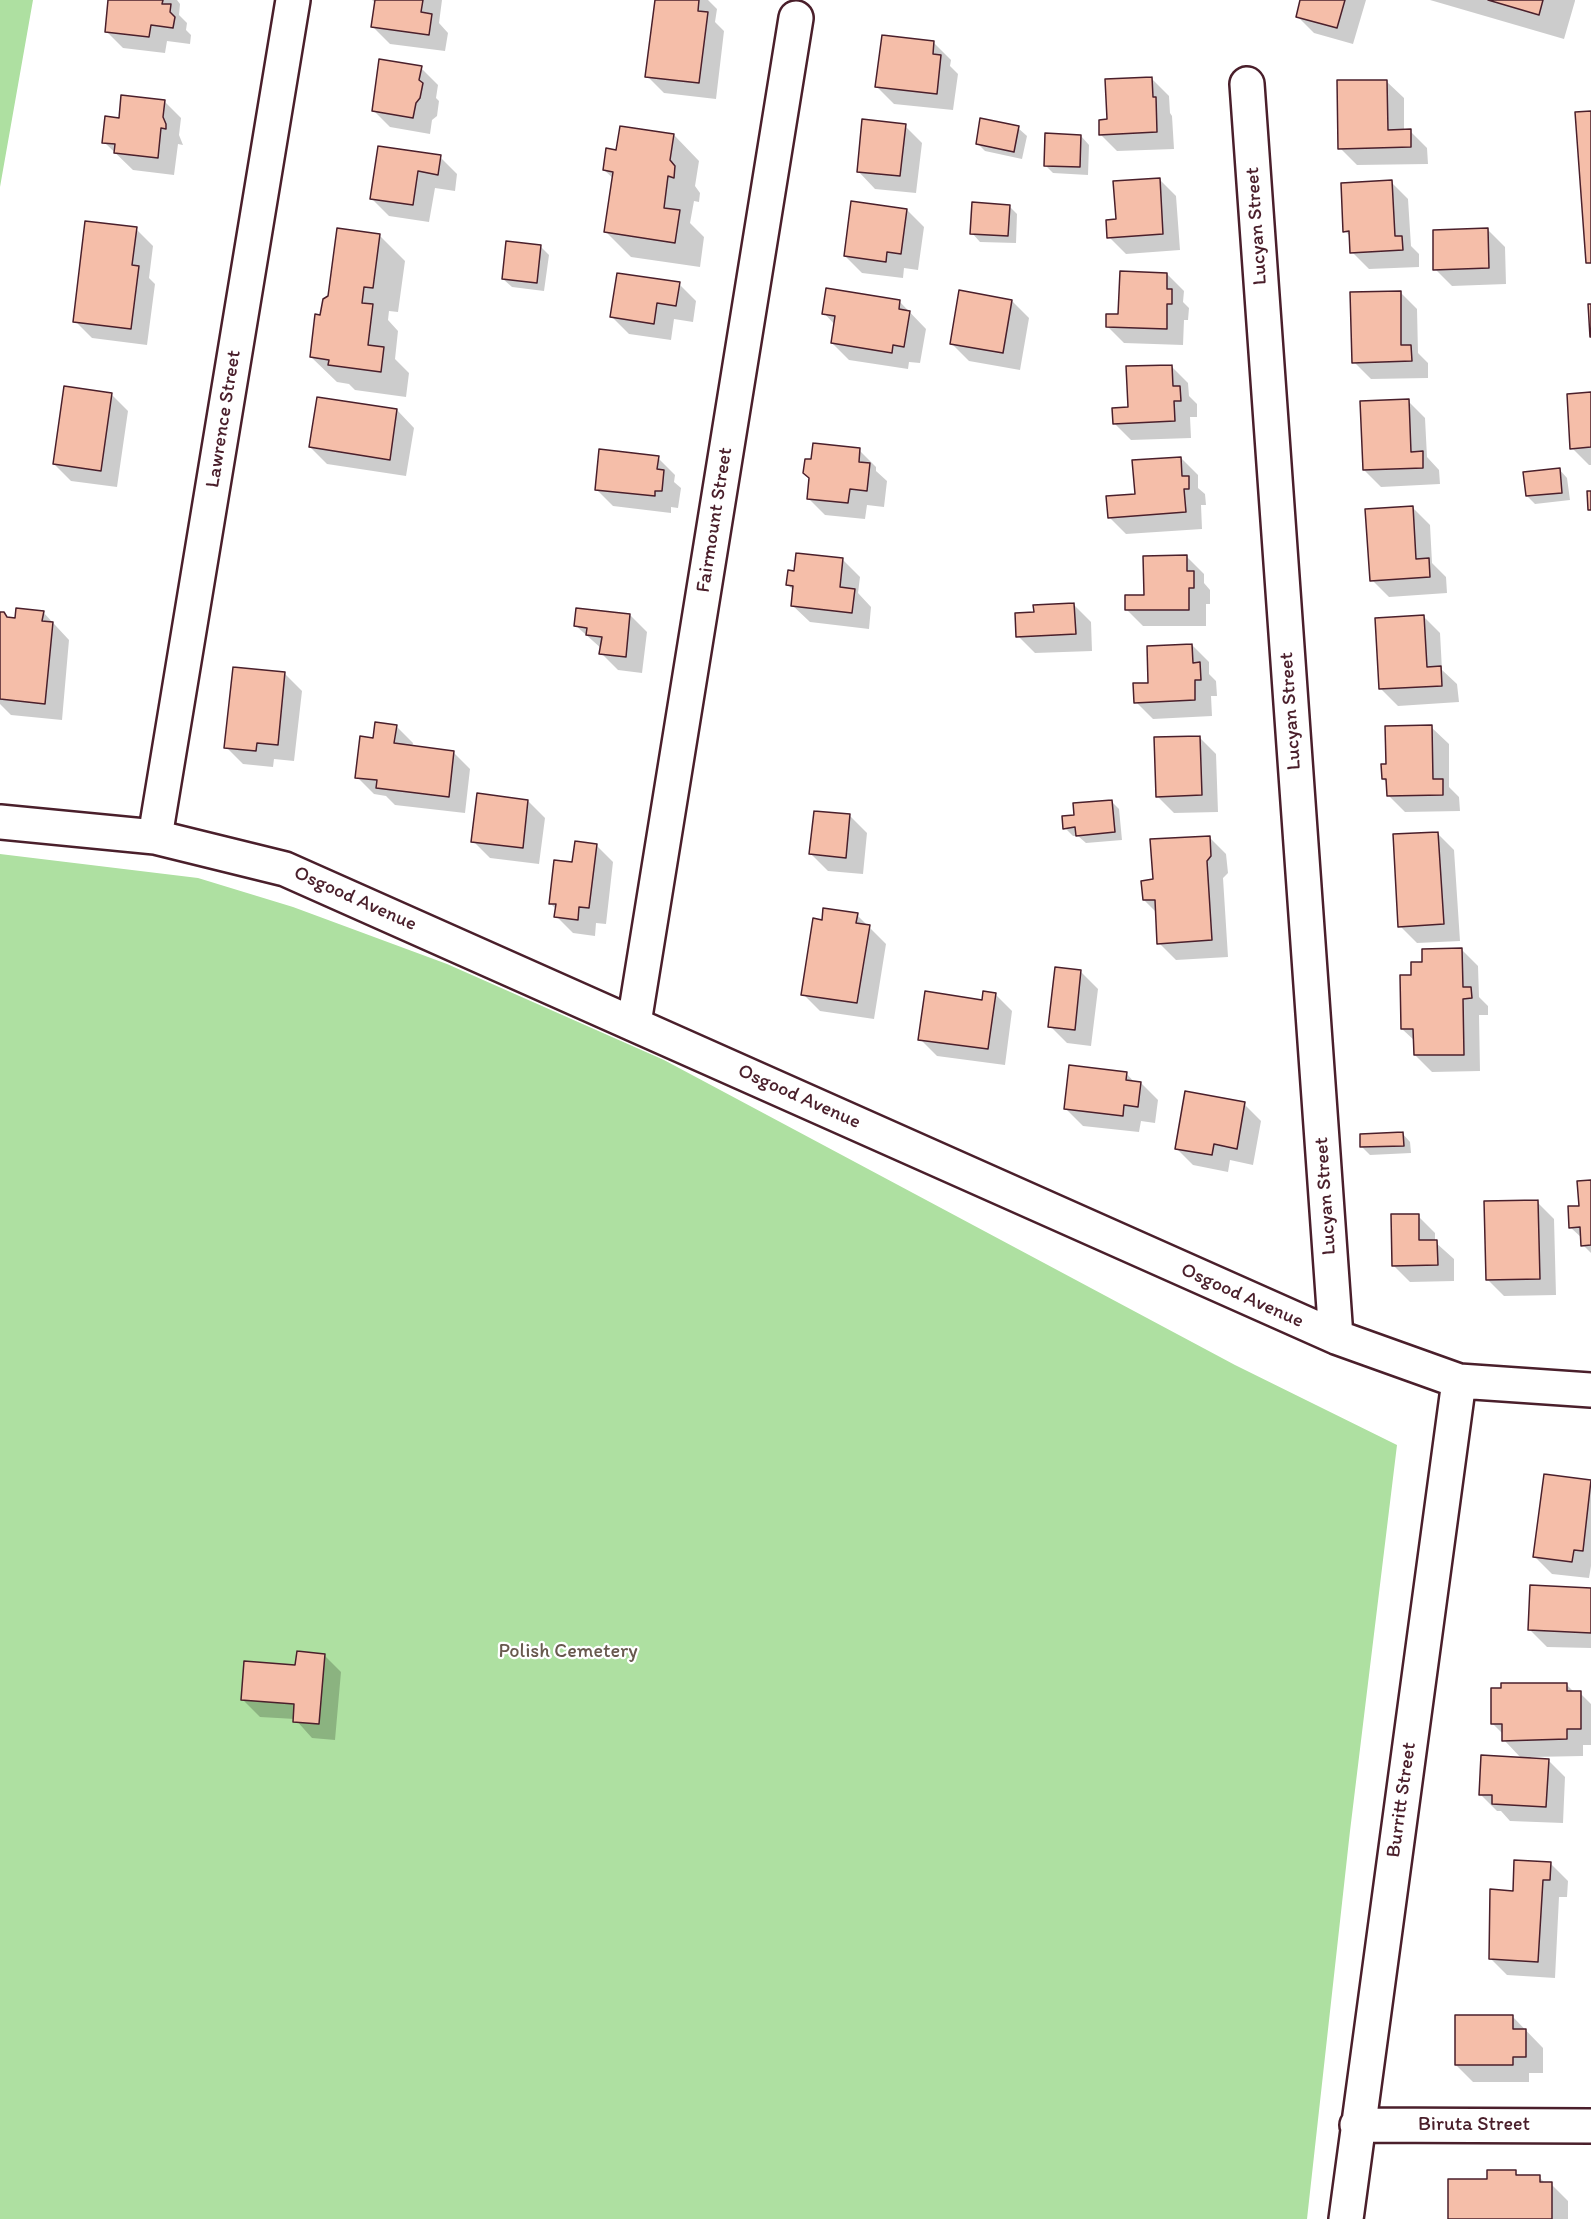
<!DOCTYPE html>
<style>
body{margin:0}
canvas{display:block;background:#fff}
</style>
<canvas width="1591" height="2219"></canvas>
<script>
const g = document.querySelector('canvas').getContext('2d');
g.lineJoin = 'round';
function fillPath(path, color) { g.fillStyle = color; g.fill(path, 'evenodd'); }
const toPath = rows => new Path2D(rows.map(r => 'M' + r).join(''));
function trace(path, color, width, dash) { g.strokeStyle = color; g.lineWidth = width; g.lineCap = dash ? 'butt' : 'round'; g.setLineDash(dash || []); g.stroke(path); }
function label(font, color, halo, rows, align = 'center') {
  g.font = font + ' Itim,sans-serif'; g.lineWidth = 4.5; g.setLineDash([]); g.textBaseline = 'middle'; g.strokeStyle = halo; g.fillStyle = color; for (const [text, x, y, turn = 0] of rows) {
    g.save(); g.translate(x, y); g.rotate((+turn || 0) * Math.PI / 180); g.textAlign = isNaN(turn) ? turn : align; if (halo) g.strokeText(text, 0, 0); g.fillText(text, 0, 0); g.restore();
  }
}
fillPath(toPath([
 [0,0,33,0,0,187],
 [0,854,198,878,293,907,447,964,664,1060,1235,1365,1397,1445,1350,1831,1307,2219,0,2219]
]), '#aee0a1');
fillPath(toPath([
 [110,0,177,0,180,4,179,15,187,23,186,30,191,35,190,44,167,41,165,53,123,48,106,31],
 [372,0,442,0,439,23,448,33,445,51,390,44,373,27,376,4],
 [656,0,708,0,717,9,715,22,724,31,716,99,664,93,647,76],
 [1302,0,1366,0,1353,44,1314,33,1297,16],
 [1430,0,1575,0,1575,1,1564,39],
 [934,43,951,60,950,66,958,74,953,110,894,104,877,87],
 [421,68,438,85,436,98,439,101,437,116,432,120,430,134,390,127,373,110],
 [1152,79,1169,96,1170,113,1172,116,1174,149,1117,151,1100,134,1109,121],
 [1386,81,1404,98,1404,131,1410,131,1427,148,1428,164,1357,165,1340,148],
 [164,101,181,118,179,135,183,145,178,144,174,175,133,170,104,142,120,119],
 [905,126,922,143,916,193,875,189,858,171],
 [1018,128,1027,136,1022,159,985,151,977,143],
 [674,135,699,161,695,186,700,193,699,202,694,201,690,223,704,237,700,267,631,257,606,232,614,179,604,170,618,152],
 [1081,136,1089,145,1088,175,1053,173,1045,165],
 [440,157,457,174,455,191,435,188,429,222,389,216,372,199],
 [1159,179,1176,196,1180,250,1126,254,1109,237,1117,220],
 [1391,182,1408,199,1411,246,1419,254,1419,267,1369,269,1352,252,1351,237,1345,231],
 [1009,206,1017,214,1016,243,980,242,972,233],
 [907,210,924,227,918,270,904,268,903,278,862,273,845,256],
 [136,229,153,246,149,278,155,284,147,345,92,338,75,321],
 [1488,230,1505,247,1506,284,1452,286,1435,269],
 [379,235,405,261,398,312,389,311,388,320,398,331,395,359,409,373,406,397,355,390,349,384,337,382,311,357,322,317,330,297],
 [541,247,549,255,544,291,512,287,503,279],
 [1167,274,1184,291,1183,302,1189,308,1188,320,1184,320,1183,345,1124,343,1107,326],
 [679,284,696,301,693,322,674,319,671,340,629,334,612,317],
 [1400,292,1417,309,1418,353,1428,363,1428,378,1371,379,1354,362],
 [899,301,926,329,920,363,909,362,908,369,849,360,832,343,835,325,824,313],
 [1012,301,1029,318,1020,370,969,361,952,344],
 [1171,366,1188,383,1189,396,1197,404,1197,417,1190,417,1191,438,1131,440,1114,423],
 [111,394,128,411,117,487,71,481,54,464],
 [1591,394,1591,465,1589,465,1572,448],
 [1408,401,1425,418,1427,457,1439,470,1440,484,1381,487,1364,470],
 [397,410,414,428,406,476,327,464,310,447],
 [859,450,876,467,876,471,887,481,884,507,867,505,865,519,825,515,808,498],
 [658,458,675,475,674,482,681,488,678,508,671,507,671,513,613,506,596,489],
 [1181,458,1198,475,1198,488,1205,494,1206,505,1201,505,1202,529,1126,534,1109,517],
 [1559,469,1567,478,1570,500,1535,504,1527,496],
 [1413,508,1430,525,1432,563,1446,577,1447,593,1389,597,1372,580],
 [1187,557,1204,574,1204,583,1210,590,1210,604,1206,604,1206,626,1143,626,1126,609,1145,596],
 [843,560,860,577,858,593,871,607,869,629,810,622,792,605,794,591,788,585,796,572],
 [1074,605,1091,622,1092,651,1035,653,1018,636,1035,614],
 [43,612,69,640,62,720,11,715,0,704,0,613,9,619,17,619],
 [630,615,647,632,642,673,618,670,601,653,602,649,575,625],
 [1423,616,1440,633,1442,670,1457,684,1459,702,1398,706,1381,689],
 [1192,645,1209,662,1209,674,1216,681,1217,696,1211,696,1212,716,1153,719,1136,702,1150,684],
 [285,674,302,691,294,761,274,759,273,767,243,764,226,747],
 [396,726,413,743,412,747,453,752,470,769,465,813,395,805,386,796,374,794,357,777,374,739],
 [1431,727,1449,744,1449,787,1459,797,1460,811,1405,812,1388,795,1388,783,1383,779,1387,766],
 [1199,737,1216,754,1218,812,1174,813,1157,796],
 [528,801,545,818,539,864,490,858,473,841],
 [1111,801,1119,809,1122,840,1086,843,1078,836,1073,836,1065,828,1076,816],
 [850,816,867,833,863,874,828,871,811,854],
 [1437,833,1454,850,1460,941,1417,943,1400,926],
 [1209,837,1226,854,1228,873,1223,878,1228,957,1176,960,1159,943,1157,913,1144,900,1155,881],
 [596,845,613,862,606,924,596,923,595,936,573,933,556,916,557,910,550,903,573,864],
 [857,915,886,944,874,1019,820,1011,803,994,823,921],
 [1461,949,1478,966,1479,997,1488,1006,1488,1015,1479,1015,1480,1071,1432,1072,1415,1055,1415,1041,1402,1029,1413,976,1424,963],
 [1081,972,1098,989,1091,1046,1067,1043,1050,1026],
 [995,994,1012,1011,1005,1065,937,1056,920,1039],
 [1126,1073,1135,1083,1141,1083,1158,1100,1155,1123,1141,1121,1139,1132,1083,1126,1066,1109],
 [1244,1104,1261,1121,1253,1165,1230,1160,1228,1172,1193,1165,1176,1148],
 [1402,1133,1410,1142,1411,1153,1370,1155,1362,1147],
 [1591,1182,1591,1253,1583,1245,1583,1239,1570,1227],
 [1537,1202,1554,1219,1556,1295,1504,1296,1487,1279],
 [1418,1216,1435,1233,1435,1242,1454,1259,1454,1281,1410,1282,1393,1265],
 [1546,1475,1591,1481,1591,1566,1589,1578,1552,1574,1535,1557],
 [1591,1589,1591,1648,1547,1647,1530,1630],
 [324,1655,341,1672,335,1740,312,1738,295,1719,260,1717,243,1700,297,1667],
 [1566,1684,1575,1693,1580,1693,1591,1704,1591,1745,1583,1745,1583,1756,1531,1757,1531,1759,1548,1760,1565,1777,1563,1823,1510,1821,1501,1811,1497,1811,1480,1794,1522,1759,1504,1740,1504,1735,1492,1723],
 [1551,1864,1568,1881,1567,1897,1559,1897,1555,1978,1507,1975,1490,1958,1514,1892],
 [1512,2016,1543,2048,1543,2073,1529,2073,1529,2082,1473,2082,1456,2065],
 [1515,2172,1520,2177,1539,2177,1546,2184,1551,2184,1568,2201,1568,2219,1450,2219,1489,2181]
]), '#0003');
const building = toPath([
 [108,0,163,0,162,4,171,4,170,12,175,17,173,28,151,25,149,37,105,32,108,0],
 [375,0,423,0,421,12,432,14,429,35,371,27,375,0],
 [655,0,699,0,698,11,708,12,699,83,645,77,655,0],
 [1300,0,1345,0,1337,28,1296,17,1300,0],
 [1488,0,1543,0,1539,15,1488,0],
 [882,35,934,41,933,54,941,55,937,94,875,87,882,35],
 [379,59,422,66,419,80,423,83,420,98,416,103,413,118,372,111,379,59],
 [1152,77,1153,97,1156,97,1157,132,1099,135,1099,120,1107,119,1105,79,1152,77],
 [1337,80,1387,80,1388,130,1411,129,1411,147,1338,149,1337,80],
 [121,95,165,100,163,117,166,124,166,129,161,128,158,158,114,153,115,144,102,143,105,116,119,118,121,95],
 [1591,111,1591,263,1586,263,1575,112,1591,111],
 [980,118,1019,126,1014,152,976,144,980,118],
 [862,119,906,124,900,176,857,172,862,119],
 [620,126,674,134,670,160,675,166,674,178,668,176,664,208,680,210,675,243,604,232,613,172,603,170,606,148,616,150,620,126],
 [1045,133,1081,135,1080,167,1044,166,1045,133],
 [378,146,441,155,438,175,418,171,413,205,370,199,378,146],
 [1160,178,1163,234,1107,238,1106,220,1116,219,1113,181,1160,178],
 [1392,180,1395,236,1402,236,1403,250,1350,253,1349,231,1343,232,1341,183,1392,180],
 [851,201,907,209,901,254,887,252,886,262,844,256,851,201],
 [972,202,1010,205,1008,236,970,234,972,202],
 [85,221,137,227,132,265,139,266,131,329,73,322,85,221],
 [337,228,380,234,373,288,364,287,362,303,373,304,368,345,384,347,381,372,328,365,329,360,310,357,315,314,320,315,323,299,328,296,337,228],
 [1488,228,1489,268,1433,270,1433,230,1488,228],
 [506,241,541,245,537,283,502,279,506,241],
 [1120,271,1167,273,1167,289,1172,289,1172,304,1167,304,1167,329,1106,327,1106,314,1118,314,1120,271],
 [617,273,680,282,676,306,657,303,654,324,610,317,617,273],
 [826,288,900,300,899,309,910,311,904,347,893,345,892,353,831,343,835,316,822,314,826,288],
 [959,290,1012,300,1003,353,950,344,959,290],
 [1401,291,1401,345,1411,345,1412,361,1352,363,1350,292,1401,291],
 [1588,304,1591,304,1591,337,1590,337,1588,304],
 [1172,365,1173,386,1180,386,1181,401,1174,401,1175,421,1113,424,1112,408,1128,407,1126,366,1172,365],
 [64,386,112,393,101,471,53,464,64,386],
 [1591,392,1591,447,1570,449,1567,394,1591,392],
 [317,397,397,409,390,460,309,447,317,397],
 [1409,399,1411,452,1423,451,1423,468,1363,470,1360,401,1409,399],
 [813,443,860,448,859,462,870,463,867,491,850,489,848,503,807,499,809,478,803,473,805,459,811,459,813,443],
 [599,449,659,456,657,469,664,470,662,491,655,491,655,496,595,490,599,449],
 [1181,457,1182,476,1189,476,1189,489,1184,489,1186,512,1108,518,1106,496,1135,494,1132,460,1181,457],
 [1560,468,1562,493,1526,496,1523,472,1560,468],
 [1587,491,1591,491,1591,510,1588,510,1587,491],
 [1413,506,1416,559,1429,558,1430,577,1370,581,1365,509,1413,506],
 [796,553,843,558,840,587,855,589,852,613,791,606,793,586,786,585,788,570,794,571,796,553],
 [1187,555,1187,571,1194,571,1194,588,1189,588,1189,610,1125,610,1125,595,1144,595,1143,556,1187,555],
 [1074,603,1076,634,1016,637,1015,613,1034,612,1033,605,1074,603],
 [16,608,44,611,42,621,53,622,45,704,0,699,0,612,4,612,7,617,15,618,16,608],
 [576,608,630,614,626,657,599,654,602,637,586,635,587,628,574,626,576,608],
 [1424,615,1427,667,1441,666,1442,686,1379,689,1375,618,1424,615],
 [1192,644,1193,663,1200,662,1201,680,1195,680,1195,700,1134,703,1133,683,1148,683,1147,646,1192,644],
 [233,667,285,672,278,745,257,743,256,751,224,748,233,667],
 [375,722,397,725,394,743,454,751,449,797,376,788,377,780,355,778,360,736,373,738,375,722],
 [1432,725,1433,779,1443,779,1443,795,1387,796,1386,779,1382,779,1381,764,1386,764,1385,726,1432,725],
 [1200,736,1202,795,1156,797,1154,737,1200,736],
 [477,793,528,800,523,848,471,842,477,793],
 [1112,800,1115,832,1076,836,1075,827,1063,829,1062,816,1074,815,1073,803,1112,800],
 [814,811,850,814,846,858,809,854,814,811],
 [1438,832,1444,924,1398,927,1393,834,1438,832],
 [1210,836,1211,856,1207,861,1212,940,1157,944,1155,900,1143,900,1141,881,1153,879,1150,839,1210,836],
 [575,841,597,844,589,908,579,907,578,920,554,917,556,904,549,904,554,860,572,862,575,841],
 [823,908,858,913,856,923,870,925,857,1003,801,995,813,918,822,920,823,908],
 [1462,948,1463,987,1471,987,1472,998,1463,999,1464,1055,1414,1055,1413,1029,1401,1029,1400,975,1411,975,1411,962,1422,962,1422,949,1462,948],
 [1055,967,1081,970,1075,1030,1048,1027,1055,967],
 [925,991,982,1000,983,991,996,993,988,1049,918,1040,925,991],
 [1069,1065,1127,1072,1126,1080,1141,1082,1138,1107,1124,1105,1123,1116,1064,1109,1069,1065],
 [1185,1091,1245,1102,1237,1149,1214,1144,1212,1155,1175,1149,1185,1091],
 [1403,1132,1404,1146,1360,1147,1360,1134,1403,1132],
 [1591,1180,1591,1245,1581,1246,1580,1227,1569,1228,1568,1206,1579,1206,1577,1181,1591,1180],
 [1538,1200,1540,1279,1486,1280,1484,1201,1538,1200],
 [1391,1214,1419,1214,1419,1240,1437,1240,1438,1265,1392,1266,1391,1214],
 [1544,1474,1591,1480,1583,1551,1574,1550,1572,1562,1533,1557,1544,1474],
 [1530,1585,1591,1588,1591,1633,1528,1630,1530,1585],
 [297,1651,325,1654,319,1724,293,1722,294,1704,241,1700,244,1661,295,1665,297,1651],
 [1501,1683,1567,1683,1567,1691,1581,1691,1581,1729,1567,1729,1567,1739,1502,1741,1502,1724,1491,1724,1491,1688,1501,1688,1501,1683],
 [1481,1755,1549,1759,1546,1807,1492,1804,1492,1795,1479,1795,1481,1755],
 [1514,1860,1551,1862,1550,1880,1543,1880,1538,1962,1489,1959,1490,1889,1513,1891,1514,1860],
 [1455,2015,1513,2015,1513,2029,1526,2029,1526,2057,1513,2057,1513,2065,1455,2065,1455,2015],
 [1487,2170,1516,2170,1516,2175,1540,2175,1540,2182,1552,2182,1552,2219,1448,2219,1448,2179,1487,2179,1487,2170]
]);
fillPath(building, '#f5bea9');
trace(building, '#4a1f2b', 1.5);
const minor = toPath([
 [1247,84,1336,1337],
 [0,822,155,837,285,869,1336,1337,1459,1381,1591,1390],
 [155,837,293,0],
 [634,1023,796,18],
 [1357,2125,1591,2126],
 [1346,2219,1459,1381]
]);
trace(minor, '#4a1f2b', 38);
trace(minor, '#fff', 33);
label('20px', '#4a1f2b', '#fff', [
 ["Lucyan Street",1257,226,-94],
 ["Lawrence Street",224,419,-81],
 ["Fairmount Street",715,520,-81],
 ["Lucyan Street",1291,711,-94],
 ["Osgood Avenue",355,899,24],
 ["Osgood Avenue",799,1097,24],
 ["Lucyan Street",1326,1196,-94],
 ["Osgood Avenue",1242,1296,24],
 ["Burritt Street",1402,1800,-82],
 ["Biruta Street",1474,2125]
]);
label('20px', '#68594e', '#fff', [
 ["Polish Cemetery",568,1652]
]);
</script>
